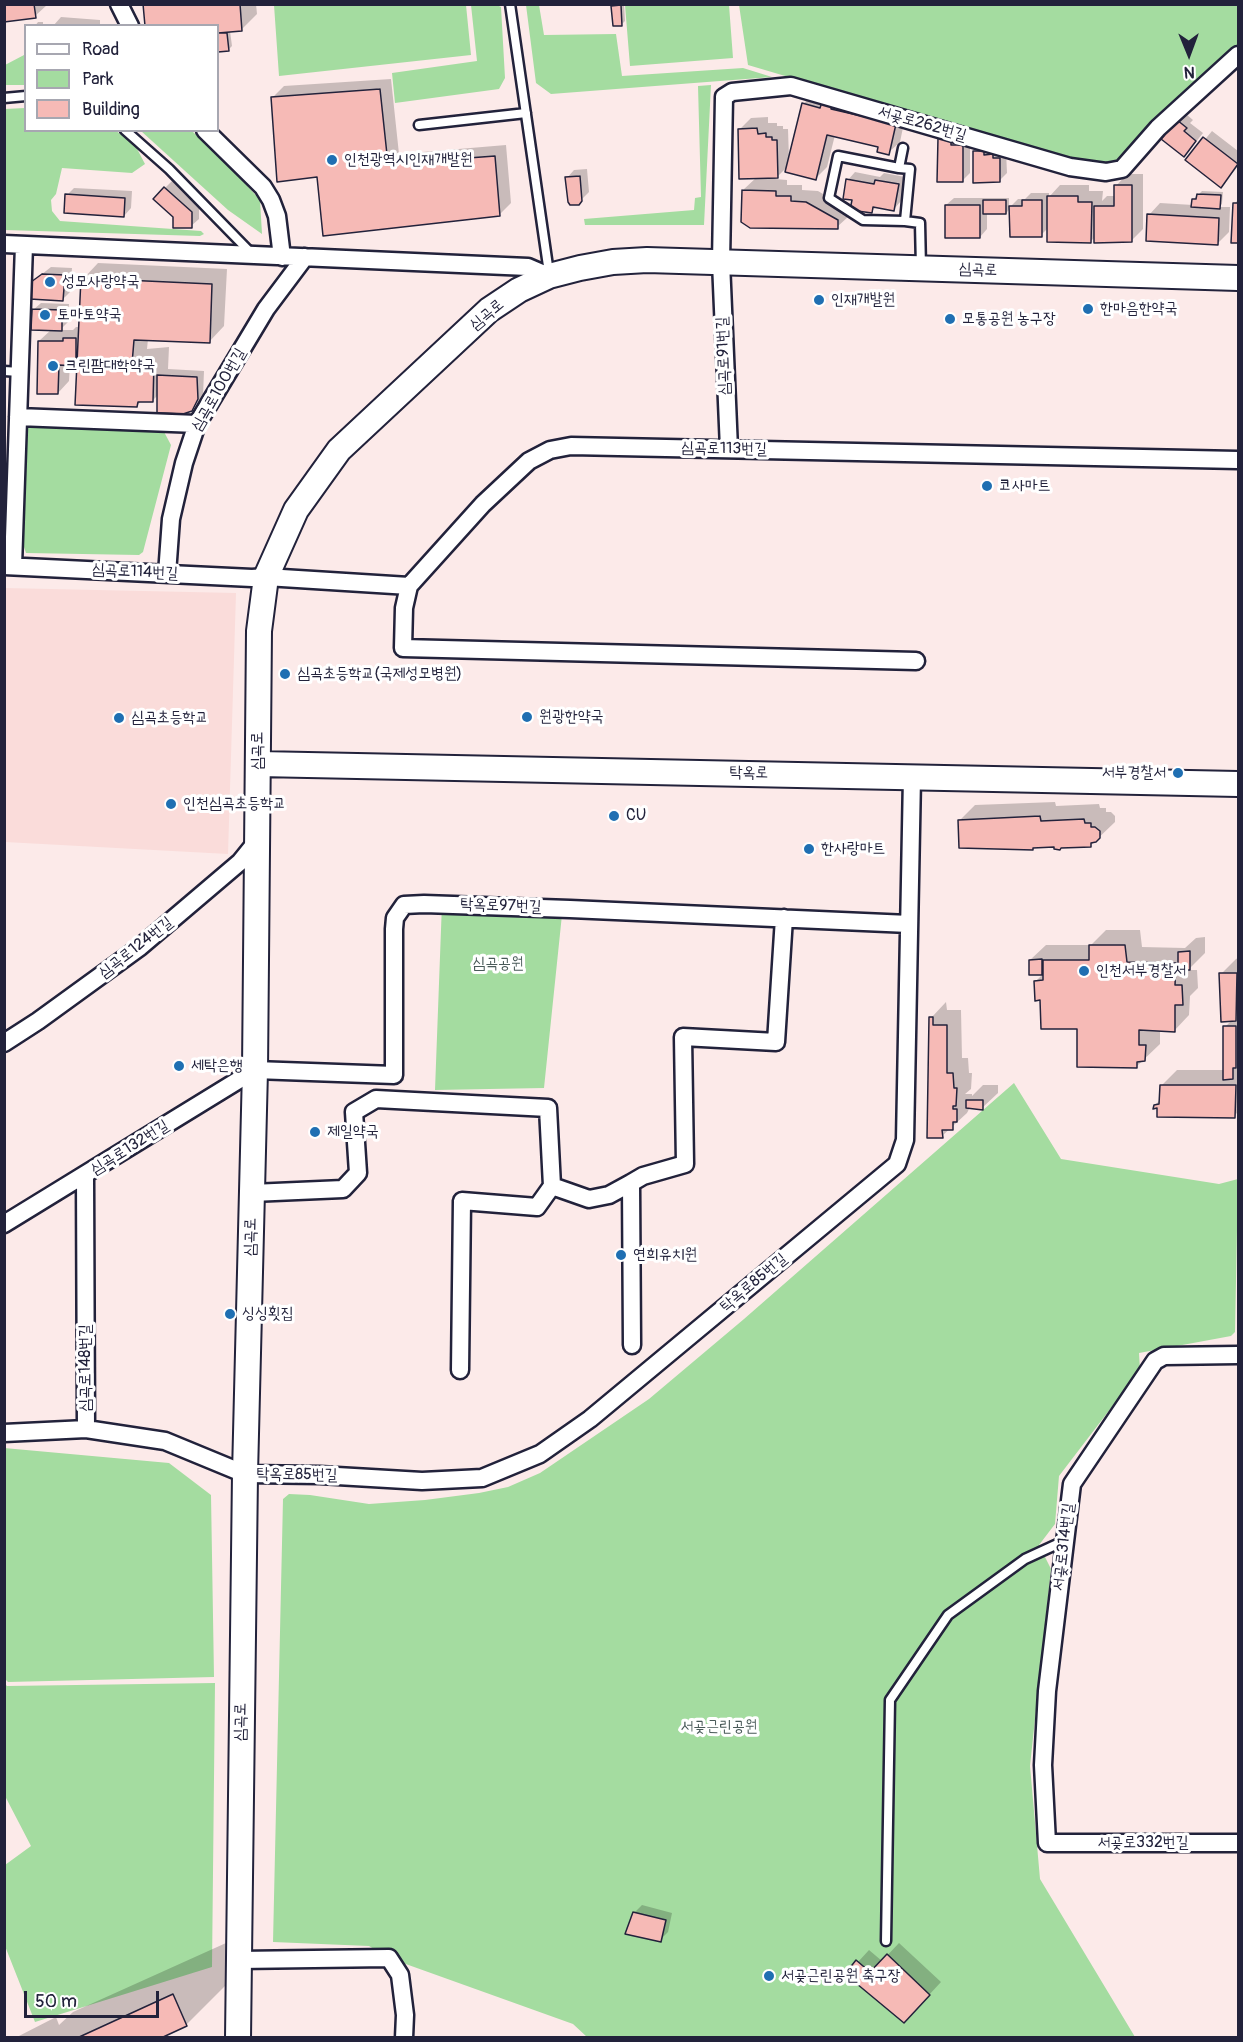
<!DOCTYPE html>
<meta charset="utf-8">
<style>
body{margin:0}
#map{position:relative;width:1243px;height:2042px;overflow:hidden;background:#fceae9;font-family:Pangolin,sans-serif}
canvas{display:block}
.frame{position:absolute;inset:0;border:6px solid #22223b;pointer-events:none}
.legend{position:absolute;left:24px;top:24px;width:195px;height:108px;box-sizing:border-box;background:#fff;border:2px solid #a7a7b1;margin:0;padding:8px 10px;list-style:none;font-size:18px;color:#22223b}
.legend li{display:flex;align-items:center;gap:12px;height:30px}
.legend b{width:30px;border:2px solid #a7a7b1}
.north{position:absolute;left:1159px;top:24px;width:60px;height:60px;-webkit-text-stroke:4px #fff;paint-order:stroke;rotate:179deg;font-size:16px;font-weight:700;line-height:24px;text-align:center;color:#22223b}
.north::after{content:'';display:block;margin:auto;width:21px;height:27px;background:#22223b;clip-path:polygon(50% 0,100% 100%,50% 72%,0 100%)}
.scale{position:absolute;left:24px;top:1991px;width:135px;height:27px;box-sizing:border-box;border:3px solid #22223b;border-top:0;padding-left:8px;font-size:18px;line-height:21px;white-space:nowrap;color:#22223b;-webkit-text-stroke:4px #fff;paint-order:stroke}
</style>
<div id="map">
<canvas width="1243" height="2042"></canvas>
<div class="frame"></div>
<ul class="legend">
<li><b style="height:8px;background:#fff"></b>Road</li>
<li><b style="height:16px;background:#a4dca0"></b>Park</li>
<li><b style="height:16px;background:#f6bab6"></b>Building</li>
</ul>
<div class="north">N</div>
<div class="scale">50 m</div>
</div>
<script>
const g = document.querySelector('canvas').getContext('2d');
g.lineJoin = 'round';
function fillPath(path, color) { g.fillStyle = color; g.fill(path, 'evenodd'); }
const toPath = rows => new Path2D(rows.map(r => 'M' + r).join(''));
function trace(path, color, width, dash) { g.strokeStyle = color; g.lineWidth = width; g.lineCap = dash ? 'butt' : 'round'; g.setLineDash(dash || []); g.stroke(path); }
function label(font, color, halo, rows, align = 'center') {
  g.font = font + ' Pangolin,"Poor Story",sans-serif'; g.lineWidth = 6; g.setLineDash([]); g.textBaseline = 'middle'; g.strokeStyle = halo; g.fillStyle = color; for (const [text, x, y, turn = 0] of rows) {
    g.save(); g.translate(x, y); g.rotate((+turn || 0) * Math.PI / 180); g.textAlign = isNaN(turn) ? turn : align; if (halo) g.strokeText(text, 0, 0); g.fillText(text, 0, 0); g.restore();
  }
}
fillPath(toPath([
 [4,588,236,593,228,854,5,842]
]), '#fadcda');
fillPath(toPath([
 [274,5,466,5,471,55,279,76],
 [471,5,497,5,501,7,505,78,499,89,395,103,392,73,477,61],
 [526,5,539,5,544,35,616,34,622,76,743,68,772,77,551,94,536,83],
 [625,5,729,5,733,58,630,66],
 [739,5,1238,5,1238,46,1110,166,1086,165,748,65],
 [24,55,25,56,25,85,5,85,5,65],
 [711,85,704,225,585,225,584,219,694,210,695,198,701,197,698,86],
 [25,108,26,130,116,131,134,143,145,164,132,173,62,168,56,194,51,200,52,211,60,221,201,231,204,234,200,236,5,230,5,109],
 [141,131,192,131,242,180,260,200,262,234,228,210],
 [33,423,163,430,171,445,143,552,139,555,26,553,23,544,26,429],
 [442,903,563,905,544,1088,435,1090],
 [1014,1083,1061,1159,1219,1184,1238,1179,1235,1332,1231,1336,1139,1353,1140,1370,1059,1476,1055,1524,1039,1545,1051,1569,1030,1766,1040,1879,1135,2037,587,2037,573,2024,389,1958,369,1946,273,1942,283,1499,289,1494,310,1495,369,1504,425,1500,479,1493,508,1487,540,1473,649,1399,744,1319],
 [4,1448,169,1463,211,1495,214,1677,8,1682,4,1678],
 [215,1683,212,1967,35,2022,5,1946,5,1865,31,1846,5,1796,5,1684,7,1686]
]), '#a4dca0');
fillPath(toPath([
 [4,4,46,4,47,5,35,16],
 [144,4,256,4,257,14,241,30,230,31,232,46,229,49,218,51,218,26],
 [615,4,624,4,625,21,622,24,613,6],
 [61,17,100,20,100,26,53,26],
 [38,22,43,22,43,26,35,26],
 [391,79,399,154,506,145,511,203,499,215,319,175,272,98,284,86],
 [815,93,906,113,900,142,888,153,880,146,835,135,827,167,816,178,788,166,775,179,787,180,787,185,802,185,802,190,818,191,848,209,849,216,837,227,743,190,757,177,740,129,751,118,768,117,768,123,777,123,777,126,783,126,783,129,788,129,789,159,803,104],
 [1186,114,1193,120,1190,123,1203,133,1191,148,1178,121],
 [947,131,970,138,970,173,962,181,939,139],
 [1212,131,1238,151,1238,166,1221,186,1188,160],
 [982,144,1006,151,1007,173,999,181,975,152],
 [587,169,589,192,578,203,567,178,574,170],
 [855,172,880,177,884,173,905,177,901,201,894,209,877,206,872,211,853,199,848,180],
 [1127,174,1143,174,1143,229,1131,241,1096,236,1091,241,1048,228,1041,235,1011,208,1006,213,987,212,987,229,980,237,946,205,954,198,1009,198,1009,208,1018,199,1025,199,1031,193,1049,193,1049,197,1060,185,1089,185,1089,191,1103,191,1102,201,1107,196,1116,196,1116,186],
 [173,180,199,205,199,219,191,226,175,217,155,198],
 [74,188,132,191,131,208,124,216,67,195],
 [1202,191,1223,192,1222,204,1219,207,1230,207,1229,232,1217,244,1149,215,1160,203,1193,205,1193,200],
 [1238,200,1238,242,1232,241,1235,203],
 [98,263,227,269,224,326,209,342,148,339,147,349,169,347,168,369,204,371,203,396,191,410,159,394,152,401,142,400,137,406,79,361,75,364,70,364,69,381,58,393,39,341,52,329,33,310,41,303,69,304,68,322,60,330,73,330,76,327,80,327,83,279],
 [51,267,72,268,70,292,63,299,32,282],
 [1055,802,1056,806,1099,804,1100,808,1106,808,1106,812,1111,812,1115,816,1115,822,1090,846,1035,846,1033,849,960,820,975,805],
 [1106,930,1140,930,1142,947,1185,948,1196,938,1205,937,1205,953,1188,970,1197,970,1198,988,1190,996,1189,1015,1174,1031,1160,1030,1160,1044,1136,1067,1079,1028,1042,999,1036,981,1043,974,1031,974,1030,960,1046,945,1091,945],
 [1238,958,1238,1112,1234,1116,1155,1105,1160,1100,1162,1085,1177,1070,1224,1070,1225,1027,1232,1020,1221,974,1236,959],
 [946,1002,947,1010,961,1010,962,1058,968,1058,969,1073,972,1073,971,1089,965,1094,972,1094,972,1096,983,1085,998,1085,998,1093,982,1108,970,1107,967,1113,942,1136,931,1018],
 [642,1905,672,1913,668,1932,660,1940,635,1912],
 [226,1943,239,1972,186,2025,157,2038,15,2038,56,2017,59,2025,73,2012],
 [899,1943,941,1982,915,2010,847,1974,869,1950,882,1961]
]), '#0003');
const building = toPath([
 [4,4,34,4,36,18,4,22,4,4],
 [143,4,240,4,242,31,218,33,218,26,145,26,143,4],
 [621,5,622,26,613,26,611,6,621,5],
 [218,33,227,33,229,51,218,52,218,33],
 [380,89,388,164,495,156,500,216,323,236,317,177,277,182,271,97,380,89],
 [822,102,832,104,831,109,896,124,889,155,877,152,878,147,827,135,816,180,785,172,802,103,820,108,822,102],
 [1177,120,1187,128,1184,131,1196,141,1184,157,1161,139,1177,120],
 [757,128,758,134,766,133,766,137,772,137,772,140,777,140,778,178,739,179,738,129,757,128],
 [1203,137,1238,164,1221,188,1185,160,1203,137],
 [938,138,951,139,951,145,963,145,963,182,937,182,938,138],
 [973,151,984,151,984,155,993,154,993,158,1000,158,1000,182,973,183,973,151],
 [580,176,582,201,579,205,570,205,568,202,565,177,580,176],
 [846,179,874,184,875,180,899,184,894,211,873,207,872,213,850,210,852,200,843,199,846,179],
 [1114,185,1132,185,1132,242,1094,243,1094,206,1114,206,1114,185],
 [164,187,192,212,192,228,173,228,173,217,153,199,164,187],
 [742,190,776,191,776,196,791,196,791,201,806,202,838,220,838,229,750,228,741,222,742,190],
 [65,194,125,198,124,217,64,213,65,194],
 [1197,194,1221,195,1220,209,1191,207,1192,199,1196,199,1197,194],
 [1047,196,1078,196,1078,202,1092,202,1091,243,1047,242,1047,196],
 [983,200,1006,200,1006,214,983,214,983,200],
 [1022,200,1042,200,1042,237,1010,237,1009,206,1022,206,1022,200],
 [1233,203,1238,203,1238,243,1231,243,1233,203],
 [945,205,980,205,980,238,945,238,945,205],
 [1147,214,1219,218,1218,245,1146,241,1147,214],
 [42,274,65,275,63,301,30,299,31,282,42,274],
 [81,278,212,284,210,343,134,340,132,364,144,365,144,362,154,362,153,402,138,402,137,407,75,405,81,278],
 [32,309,62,310,62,331,31,330,32,309],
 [63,338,76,338,76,366,59,365,58,394,37,394,38,341,63,341,63,338],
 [157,375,197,377,198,399,192,411,183,414,157,413,157,375],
 [1040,816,1041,821,1084,819,1085,823,1091,823,1091,827,1095,827,1100,831,1100,838,1096,842,1091,843,1091,847,1061,848,1060,850,1054,849,1054,847,1033,848,1033,850,959,848,958,820,1040,816],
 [1089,945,1125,945,1127,962,1176,963,1175,985,1182,985,1183,1005,1175,1005,1175,1032,1139,1030,1139,1045,1146,1045,1145,1061,1137,1062,1137,1068,1077,1067,1077,1029,1041,1029,1040,1000,1035,1001,1034,981,1043,980,1043,960,1089,960,1089,945],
 [1190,951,1190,970,1178,970,1178,952,1190,951],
 [1042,959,1042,975,1029,975,1029,960,1042,959],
 [1219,973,1237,973,1236,1021,1221,1022,1219,973],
 [929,1017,933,1017,933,1025,947,1025,947,1073,953,1073,954,1088,957,1088,956,1106,953,1106,953,1109,957,1109,957,1122,953,1122,953,1130,942,1130,943,1138,927,1138,929,1017],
 [1223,1026,1236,1026,1236,1068,1233,1068,1233,1079,1223,1080,1223,1026],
 [1160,1085,1236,1085,1235,1118,1157,1117,1157,1108,1153,1109,1154,1105,1159,1104,1160,1085],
 [966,1100,983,1100,983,1110,966,1108,966,1100],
 [633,1912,666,1920,661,1942,625,1934,633,1912],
 [887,1954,930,1995,904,2023,845,1974,856,1960,870,1972,887,1954],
 [173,1994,187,2026,161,2038,77,2038,173,1994]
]);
fillPath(building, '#f6bab6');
trace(building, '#22223b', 1.5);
const lane = toPath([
 [510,4,549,273],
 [4,98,26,96],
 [419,125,526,113],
 [125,130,169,169,251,253],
 [903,148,899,168,910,169,905,221,920,223,921,268],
 [899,168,838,156,829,198,863,220,905,221],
 [4,371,20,372],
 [886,1941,890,1700,948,1615,1025,1559,1064,1541]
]);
const street = toPath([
 [119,4,130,26],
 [205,130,263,187,271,200,277,216,282,257],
 [4,244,528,267,549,276],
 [18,417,197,424],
 [729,449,721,262,724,97,732,92,791,86,1070,167,1106,172,1122,169,1158,128,1238,55],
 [4,566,252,578,266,577,409,586],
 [13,566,24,245],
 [167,574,171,519,184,463,197,424,266,309,305,257],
 [916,661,403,648,404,608,409,586,483,504,529,461,550,450,571,446,1238,460],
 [4,1043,38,1021,140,947,240,862,257,841],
 [85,1176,86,1429],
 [552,1186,589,1199,609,1195,631,1183],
 [252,1193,343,1189,358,1173,354,1112,376,1099,548,1108,552,1186,537,1207,462,1201,460,1370],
 [4,1224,255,1070,394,1075,394,929,395,918,404,905,424,904,570,909,909,924],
 [632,1345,631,1183,643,1176,685,1164,683,1037,776,1042,784,918],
 [1238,1355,1164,1356,1155,1361,1072,1484,1047,1691,1043,1765,1047,1843,1238,1843],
 [4,1433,86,1429,165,1441,245,1474,320,1475,422,1481,482,1478,540,1454,590,1419,897,1164,905,1140,912,777],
 [238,1960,389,1958,400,1975,405,2015,404,2038]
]);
const secondary = toPath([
 [259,764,1238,784],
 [238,2038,245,1474,255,1070,259,631,266,577,296,510,339,450,489,310,519,290,549,276,580,268,613,262,647,260,1238,278]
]);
trace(lane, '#22223b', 13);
trace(street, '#22223b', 21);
trace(secondary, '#22223b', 28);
trace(lane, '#fff', 8);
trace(street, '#fff', 16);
trace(secondary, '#fff', 24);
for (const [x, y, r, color] of [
 [332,160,6,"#1f6fb2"],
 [50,282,6,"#1f6fb2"],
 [819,300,6,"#1f6fb2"],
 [1088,309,6,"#1f6fb2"],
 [45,315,6,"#1f6fb2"],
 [950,319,6,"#1f6fb2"],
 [53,366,6,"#1f6fb2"],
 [987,486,6,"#1f6fb2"],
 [285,674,6,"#1f6fb2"],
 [527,717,6,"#1f6fb2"],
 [119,718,6,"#1f6fb2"],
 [1178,773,6,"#1f6fb2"],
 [171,804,6,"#1f6fb2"],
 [614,816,6,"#1f6fb2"],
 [809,849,6,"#1f6fb2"],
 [1084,971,6,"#1f6fb2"],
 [179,1066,6,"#1f6fb2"],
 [315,1132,6,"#1f6fb2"],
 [621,1255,6,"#1f6fb2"],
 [230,1314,6,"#1f6fb2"],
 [769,1976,6,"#1f6fb2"]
]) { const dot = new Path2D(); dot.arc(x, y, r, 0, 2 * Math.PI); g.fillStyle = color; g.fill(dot); trace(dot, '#fff', 2); }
label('16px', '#22223b', '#fff', [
 ["서곶로262번길",922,124,16],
 ["심곡로",978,270,2],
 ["심곡로",487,315,-40],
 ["심곡로91번길",724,356,-92],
 ["심곡로100번길",219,390,-60],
 ["심곡로113번길",724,449,1],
 ["심곡로114번길",135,572,3],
 ["심곡로",258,751,-90],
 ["탁옥로",749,773,1],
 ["탁옥로97번길",501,906,2],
 ["심곡로124번길",136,948,-38],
 ["심곡로132번길",130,1148,-32],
 ["심곡로",251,1237,-89],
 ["탁옥로85번길",754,1283,-40],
 ["심곡로148번길",86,1368,-90],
 ["탁옥로85번길",297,1475,1],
 ["서곶로314번길",1064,1547,-83],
 ["심곡로",241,1722,-89],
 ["서곶로332번길",1143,1843]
]);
label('16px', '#22223b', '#fff', [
 ["인천광역시인재개발원",344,160],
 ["성모사랑약국",62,282],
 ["인재개발원",831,300],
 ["한마음한약국",1100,309],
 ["토마토약국",57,315],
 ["모통공원 농구장",962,319],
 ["크린팜대학약국",65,366],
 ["코사마트",999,486],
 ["심곡초등학교(국제성모병원)",297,674],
 ["원광한약국",539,717],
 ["심곡초등학교",131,718],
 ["서부경찰서",1166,773,"right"],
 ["인천심곡초등학교",183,804],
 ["CU",626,816],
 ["한사랑마트",821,849],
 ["인천서부경찰서",1096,971],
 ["세탁은행",191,1066],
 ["제일약국",327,1132],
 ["연희유치원",633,1255],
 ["싱싱횟집",242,1314],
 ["서곶근린공원 축구장",781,1976]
], 'left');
label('16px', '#495a59', '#fff', [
 ["심곡공원",498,964],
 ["서곶근린공원",719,1727]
]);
</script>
